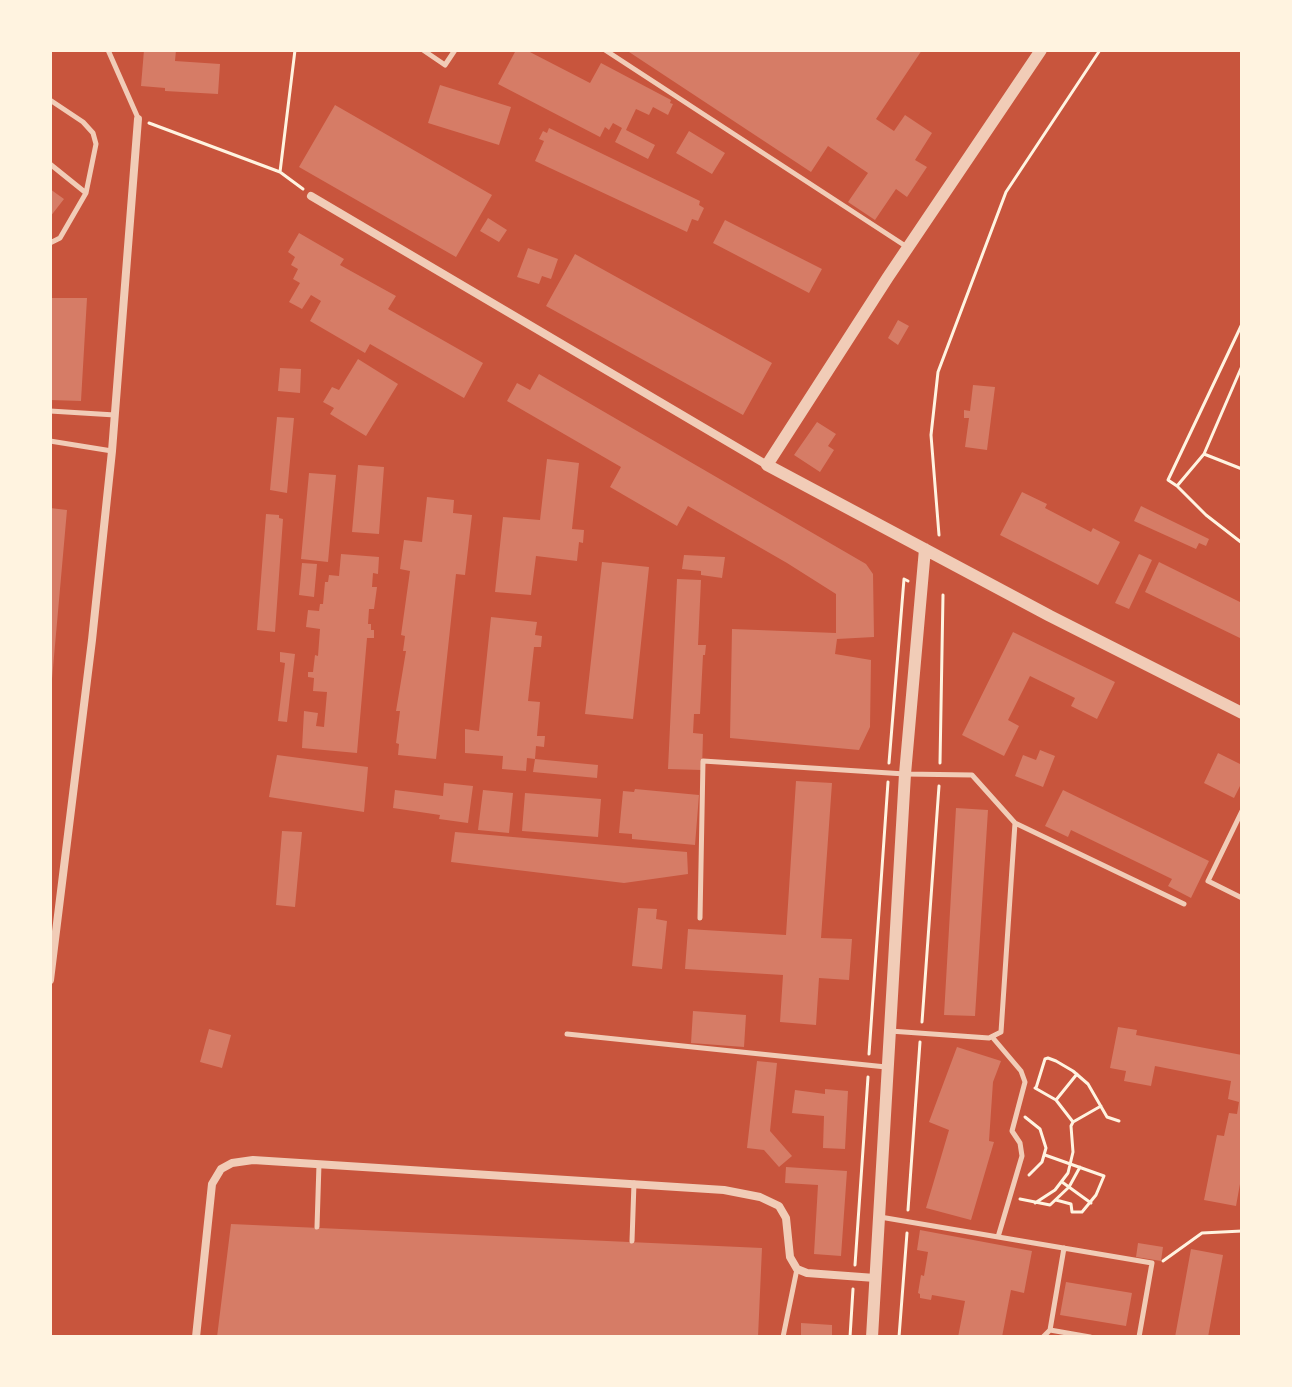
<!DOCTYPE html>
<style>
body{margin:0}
#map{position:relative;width:1292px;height:1387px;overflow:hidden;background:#c8553d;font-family:"Work Sans",sans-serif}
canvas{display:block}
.frame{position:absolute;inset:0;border:52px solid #fff3e0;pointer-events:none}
</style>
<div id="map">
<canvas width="1292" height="1387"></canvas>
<div class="frame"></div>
</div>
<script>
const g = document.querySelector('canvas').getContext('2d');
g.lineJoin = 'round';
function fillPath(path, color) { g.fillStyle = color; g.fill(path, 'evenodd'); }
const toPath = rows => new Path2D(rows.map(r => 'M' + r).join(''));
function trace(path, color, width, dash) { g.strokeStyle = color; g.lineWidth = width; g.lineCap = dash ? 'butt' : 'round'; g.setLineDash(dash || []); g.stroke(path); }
fillPath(toPath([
 [144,50,176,50,175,61,220,64,218,94,165,91,165,88,141,86],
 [516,50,526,50,590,83,601,63,671,100,670,103,673,104,668,115,653,107,649,115,636,109,626,130,655,145,648,159,615,142,622,128,613,123,609,130,605,127,600,137,498,84],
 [626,50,922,50,876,119,894,131,905,115,932,133,915,160,927,167,907,197,896,189,875,220,848,202,868,173,828,146,811,172],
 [440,85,511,107,499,145,428,123],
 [335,105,492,195,456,257,299,167],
 [549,128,700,201,699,205,704,208,698,221,692,219,687,232,535,161,544,141,539,139,543,131,547,133],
 [689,131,725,153,712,174,676,153],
 [50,189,64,199,50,217],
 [488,218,507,230,499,242,480,231],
 [725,220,822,269,809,293,713,243],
 [299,233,344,259,340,265,396,296,388,309,483,363,464,398,370,344,365,353,310,321,321,301,311,295,302,309,289,302,300,283,293,279,298,269,291,265,295,257,288,252],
 [528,248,558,259,551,279,542,276,539,284,517,277],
 [575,254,772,363,743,415,546,306],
 [50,298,87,298,81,401,50,400],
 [898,320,909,326,898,345,888,338],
 [358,359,398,384,366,436,330,414,334,408,323,402,332,387,339,390],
 [280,368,301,369,300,393,278,391],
 [539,374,866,564,873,574,874,637,837,639,835,654,871,660,870,727,859,750,730,738,732,629,836,633,836,594,787,563,688,506,677,526,610,487,621,467,507,401,517,383,530,390],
 [973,385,995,387,987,450,965,447,969,418,964,418,964,410,970,411],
 [277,417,294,418,287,493,270,490],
 [817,422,836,434,828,446,834,450,820,472,794,455],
 [547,459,579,463,572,529,584,530,583,543,579,542,577,561,536,556,531,595,495,592,503,517,540,520],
 [358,465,384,467,379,534,352,532],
 [309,473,336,475,328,562,301,559],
 [1022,492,1047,504,1045,508,1091,532,1093,528,1120,542,1098,585,1000,535],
 [427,497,454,500,453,513,472,515,465,575,456,574,436,759,398,755,399,744,396,743,400,711,396,711,406,651,403,651,405,636,401,635,410,571,400,569,404,540,422,542],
 [1141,506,1209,539,1206,546,1199,543,1196,549,1134,521],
 [50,508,67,510,52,679,50,679],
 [266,514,279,515,279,518,283,519,275,632,257,630],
 [341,554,379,557,378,574,373,573,372,587,377,587,374,609,369,609,368,624,371,624,371,630,374,630,374,638,367,638,357,753,302,748,304,711,318,713,316,726,324,727,327,692,313,691,314,678,308,677,308,672,313,672,315,655,318,656,320,629,306,627,308,610,319,611,320,604,323,604,325,582,328,582,329,575,339,576],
 [1139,554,1152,560,1129,609,1115,603],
 [684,555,725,557,722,578,701,575,701,571,682,569],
 [602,562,649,567,633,719,585,714],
 [1159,562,1242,603,1242,639,1145,592],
 [302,563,317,564,314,597,299,595],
 [677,579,701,580,698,645,706,645,705,655,703,655,700,714,694,714,693,733,703,734,702,770,668,769],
 [491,617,537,622,535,635,542,636,541,647,534,647,528,701,540,702,537,736,545,736,544,747,536,746,535,759,527,758,526,771,502,769,503,756,465,753,465,729,479,731],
 [1013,632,1115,682,1097,719,1071,706,1075,698,1030,676,1008,720,1019,726,1004,756,962,735],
 [280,652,295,654,287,722,278,721,285,663,280,662],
 [1040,750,1055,756,1043,787,1015,776,1023,755,1036,760],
 [1218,753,1242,765,1242,782,1234,798,1204,783],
 [277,755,368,767,364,812,269,797],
 [535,759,598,765,597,778,533,772],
 [796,781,832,783,821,938,852,939,849,980,819,978,816,1025,780,1022,783,975,685,969,688,929,786,935],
 [444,783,473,786,468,823,439,819,440,815,393,808,395,790,443,796],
 [635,789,699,795,695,845,632,839,632,834,619,833,623,791,634,792],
 [483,790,513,793,509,833,478,830],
 [1063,790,1209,861,1191,898,1168,886,1172,879,1071,830,1068,837,1045,826],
 [525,793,601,799,598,837,522,831],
 [956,808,988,810,975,1016,944,1015],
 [282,831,302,832,295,907,276,905],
 [455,832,687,852,688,874,624,883,451,862],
 [638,908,657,909,656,919,667,921,662,969,632,966],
 [693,1011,746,1015,744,1047,691,1043],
 [1118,1027,1137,1030,1136,1035,1242,1055,1242,1173,1236,1206,1204,1200,1217,1135,1224,1136,1229,1113,1237,1114,1239,1102,1228,1099,1231,1081,1155,1066,1151,1086,1124,1081,1126,1071,1110,1068],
 [209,1029,231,1035,222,1068,200,1062],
 [957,1047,1001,1061,993,1082,989,1141,994,1142,971,1220,926,1208,949,1130,929,1122],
 [757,1061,777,1063,770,1131,792,1156,779,1167,764,1150,747,1148],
 [825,1089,848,1091,845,1149,823,1148,824,1116,792,1113,795,1090,825,1094],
 [786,1167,847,1171,841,1256,814,1254,818,1185,785,1183],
 [231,1224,762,1248,758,1337,217,1337],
 [920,1230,1032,1251,1024,1293,1011,1290,1002,1337,958,1337,965,1301,932,1295,931,1300,920,1298,920,1294,918,1293,921,1275,924,1276,928,1252,917,1250],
 [1138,1243,1163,1247,1161,1261,1136,1257],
 [1191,1249,1223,1255,1208,1337,1175,1337],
 [1066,1282,1132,1293,1126,1326,1060,1315],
 [801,1323,832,1325,832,1337,801,1337]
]), '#d67c66');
trace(toPath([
 [149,123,280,172,303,189],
 [280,172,295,50],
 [1204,454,1242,366],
 [1242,469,1204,454,1177,486,1206,515,1242,543],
 [1177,486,1168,480,1242,324],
 [939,535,931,435,938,372,1006,192,1100,50],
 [889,763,904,579,908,581],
 [940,763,943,595],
 [922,1022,939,786],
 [869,1054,888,782],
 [1035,1088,1056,1100,1073,1122],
 [1036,1088,1045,1059,1048,1058,1056,1061,1073,1071,1088,1084,1107,1117,1119,1121],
 [1056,1100,1077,1074],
 [1025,1117,1040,1129,1046,1148,1042,1162,1029,1175],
 [1045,1155,1104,1176,1096,1195,1082,1212,1072,1212,1071,1204,1056,1200],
 [1062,1182,1091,1203],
 [1020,1199,1050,1205,1069,1187,1080,1167],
 [1035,1203,1055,1190,1068,1173,1073,1152,1071,1126,1073,1122,1101,1106],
 [908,1210,920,1042],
 [1163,1261,1202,1233,1242,1231],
 [855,1265,868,1077],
 [850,1337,853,1289],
 [899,1337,907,1233]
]), '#fff3e0', 3);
trace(toPath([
 [108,50,138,118],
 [423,50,445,65,455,50],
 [605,50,907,247],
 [50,100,83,122,93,133,96,144,86,193,60,238,50,243],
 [50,164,86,193],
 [50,411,115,415],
 [50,441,112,451],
 [1242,811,1208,881,1242,898],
 [700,918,703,761,905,774,972,775,1015,823,1184,904],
 [890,1031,989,1038,1001,1032,1015,823],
 [567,1034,886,1067],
 [993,1038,1021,1071,1025,1082,1012,1131,1020,1143,1022,1156,998,1237],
 [880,1217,1152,1263,1139,1337],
 [317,1227,319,1164],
 [632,1241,634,1183],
 [1050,1330,1090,1337],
 [783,1337,797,1269],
 [1043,1337,1050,1330,1064,1248]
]), '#f1ccb7', 5);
trace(toPath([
 [311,196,767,465],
 [50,980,92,640,112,451,138,119],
 [196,1337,212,1184,221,1169,232,1163,253,1160,724,1190,760,1197,779,1206,786,1218,790,1257,797,1269,807,1273,875,1278]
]), '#f1ccb7', 8);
trace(toPath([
 [1041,50,888,277,767,465,1050,616,1242,713],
 [872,1337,905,774,925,549]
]), '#f1ccb7', 12);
</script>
